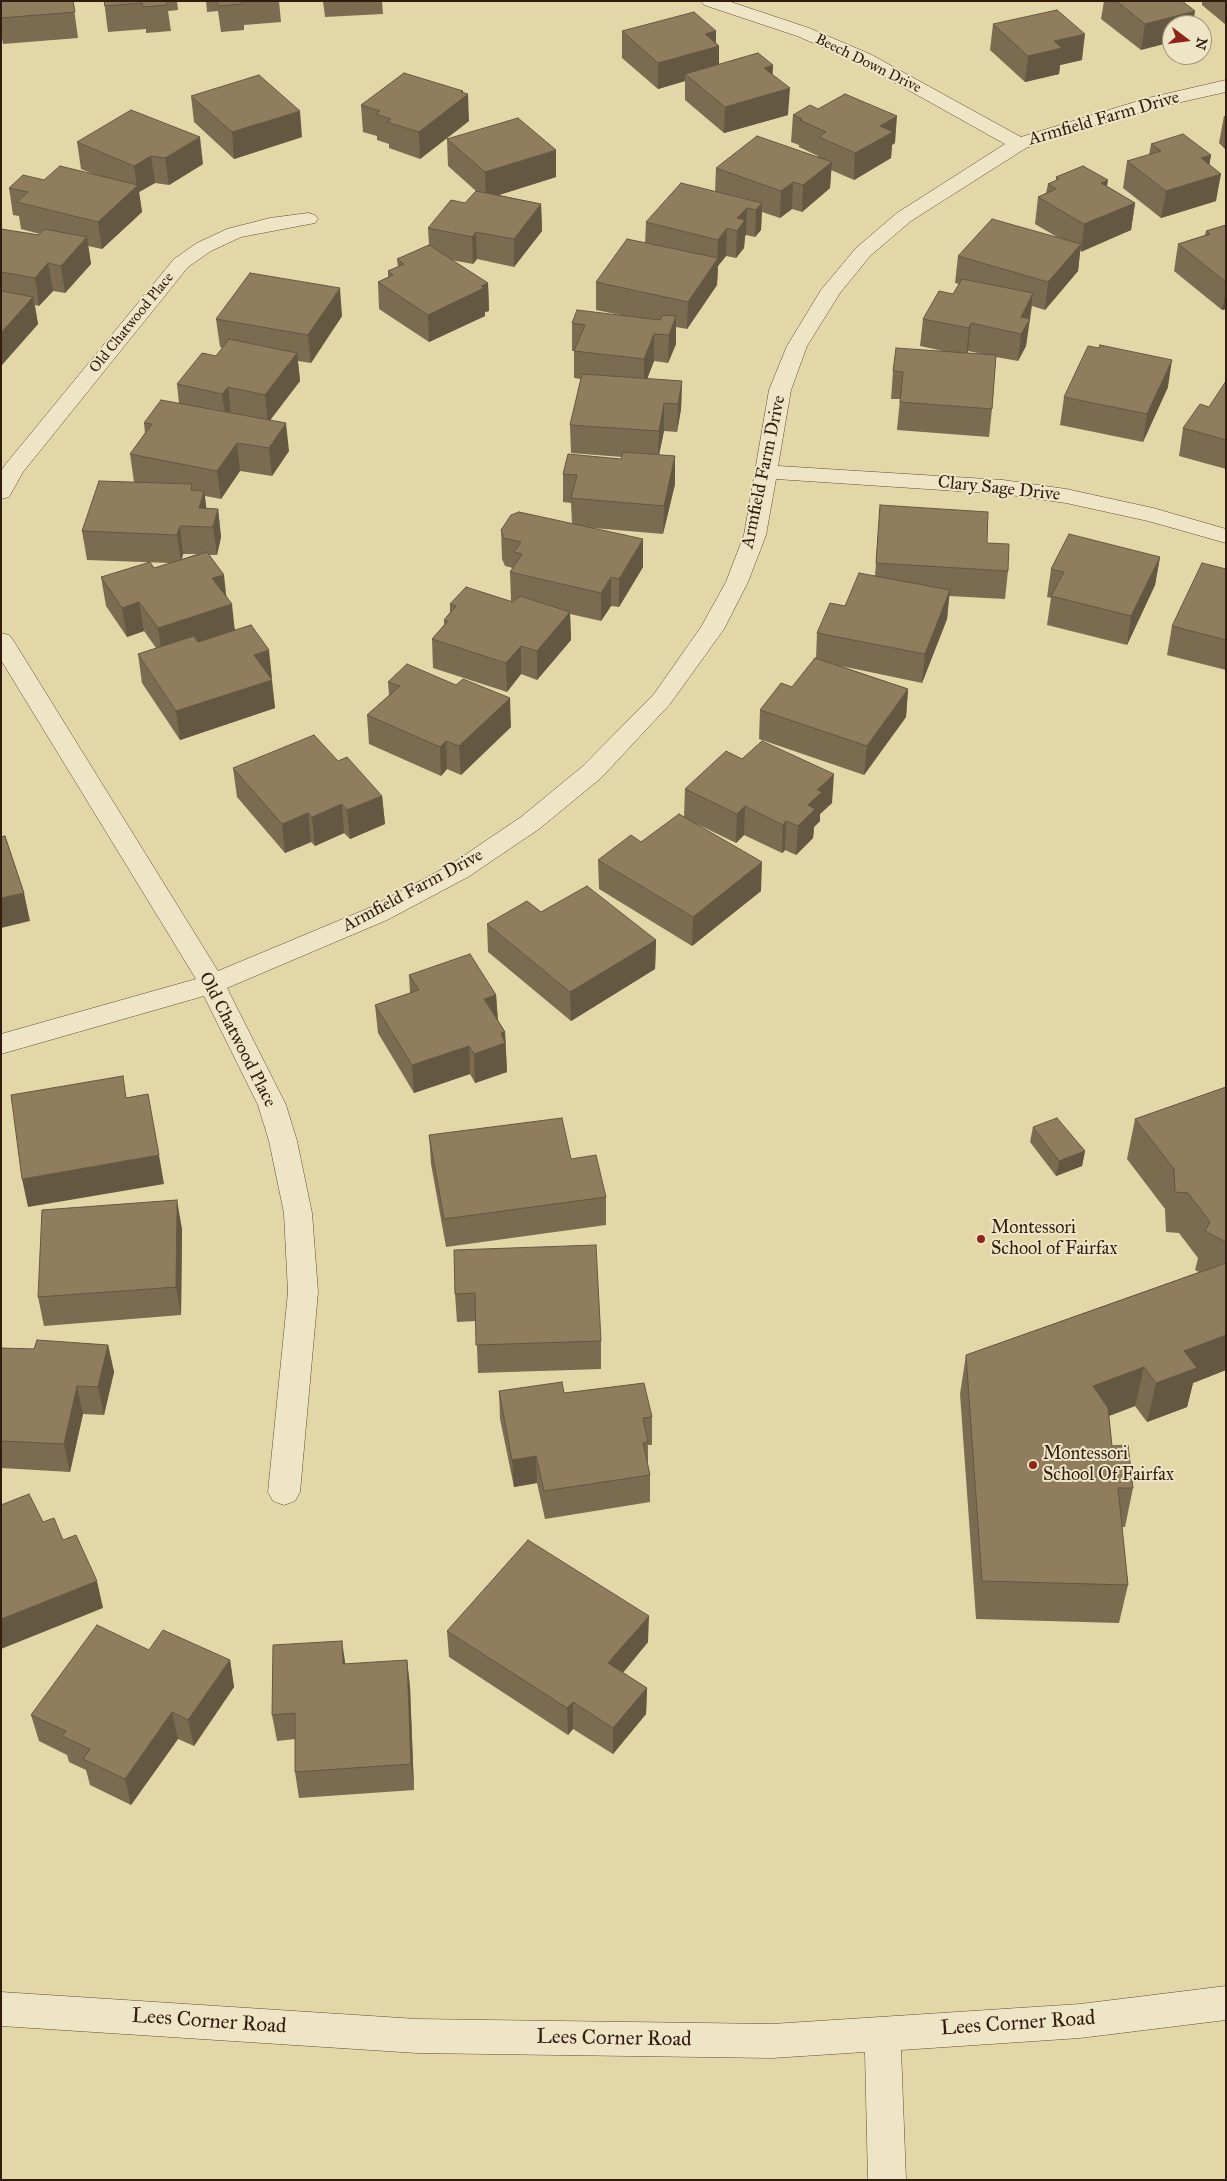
<!DOCTYPE html>
<style>
body{margin:0}
#map{position:relative;width:1227px;height:2181px;overflow:hidden;background:#e4d7a7;font-family:"IM FELL Great Primer",serif}
canvas{display:block}
.frame{position:absolute;inset:0;border:2px solid #321c0e;pointer-events:none}
.north{position:absolute;left:1162px;top:15px;width:50px;height:50px;box-sizing:border-box;background:#ede5c6;border:1px solid #a2957c;border-radius:50%;rotate:105deg;font-size:14px;font-weight:700;line-height:20px;text-align:center;color:#321c0e}
.north::after{content:'';display:block;margin:auto;width:18px;height:22px;background:#8f2418;clip-path:polygon(50% 0,100% 100%,50% 72%,0 100%)}
</style>
<div id="map">
<canvas width="1227" height="2181"></canvas>
<div class="frame"></div>
<div class="north">N</div>
</div>
<script>
const g = document.querySelector('canvas').getContext('2d');
g.lineJoin = 'round';
const toPath = rows => new Path2D(rows.map(r => 'M' + r).join(''));
function trace(path, color, width, dash) { g.strokeStyle = color; g.lineWidth = width; g.lineCap = dash ? 'butt' : 'round'; g.setLineDash(dash || []); g.stroke(path); }
function fillPath(path, color) { g.fillStyle = color; g.fill(path, 'evenodd'); }
function label(font, color, halo, rows, align = 'center') {
  g.font = font + ' "IM FELL Great Primer",serif'; g.lineWidth = 4; g.setLineDash([]); g.textBaseline = 'middle'; g.strokeStyle = halo; g.fillStyle = color; for (const [text, x, y, turn = 0] of rows) {
    g.save(); g.translate(x, y); g.rotate((+turn || 0) * Math.PI / 180); g.textAlign = isNaN(turn) ? turn : align; if (halo) g.strokeText(text, 0, 0); g.fillText(text, 0, 0); g.restore();
  }
}
const minor = toPath([
 [701,1,728,1,809,28,870,54,1021,137,1148,98,1226,80,1226,92,1159,107,1078,130,1026,148,911,221,870,256,840,293,807,346,791,390,778,466,1003,480,1066,489,1153,508,1226,529,1226,543,1148,521,1066,503,1003,494,776,479,766,535,748,582,724,629,670,704,601,778,539,829,468,877,387,920,227,988,286,1105,297,1141,312,1213,318,1292,300,1492,295,1501,284,1505,273,1501,268,1492,288,1292,284,1213,269,1141,258,1105,204,996,1,1054,1,1034,196,979,1,660,1,633,9,635,13,640,218,971,369,908,450,865,521,817,583,766,654,694,701,627,726,582,744,535,769,390,787,346,821,290,856,248,897,213,1005,144,858,62,797,36,704,5,701,1],
 [308,213,315,215,318,219,315,223,241,237,211,251,188,267,23,472,9,497,1,499,1,471,5,465,174,259,197,243,227,229,270,218,308,213],
 [1226,1986,1226,2020,1080,2038,901,2050,906,2180,868,2180,865,2052,772,2058,417,2053,1,2026,1,1992,417,2019,772,2024,1080,2004,1226,1986]
]);
trace(minor, '#5e4b34', 1);
fillPath(minor, '#ede5c6');
fillPath(toPath([
 [1,1,73,1,78,38,3,44,1,33],
 [104,1,177,1,178,10,168,11,171,31,146,33,146,29,108,32],
 [206,1,279,1,281,22,244,25,244,30,221,32,218,11,207,12],
 [323,1,382,1,383,14,325,17],
 [1104,1,1182,1,1141,50,1101,19],
 [1202,1,1226,1,1226,25,1202,5],
 [993,24,1082,60,1060,65,1059,74,1025,82,990,50],
 [622,31,716,31,716,43,719,46,719,64,773,75,788,115,724,133,685,100,685,81,658,89,622,58],
 [463,93,469,121,420,159,389,148,389,144,377,140,377,136,363,132,361,105],
 [191,96,302,137,234,159,194,122],
 [793,115,895,143,892,145,891,158,854,180,831,170,830,188,802,212,792,209,780,218,762,212,761,230,755,237,746,235,745,236,744,248,736,258,726,256,718,266,717,285,687,329,676,327,676,344,668,363,654,361,647,379,682,381,681,409,677,432,664,431,659,455,675,456,675,484,663,534,593,528,643,567,619,607,611,606,601,621,570,614,571,640,537,680,521,674,507,692,433,668,432,639,444,625,444,620,450,612,450,604,514,602,511,601,510,572,513,568,505,566,502,559,501,530,572,523,571,503,563,502,563,474,621,459,622,457,571,453,570,425,581,379,574,378,574,351,572,351,572,323,621,315,596,310,596,282,645,243,646,222,715,192,716,168,818,157,818,156,799,147,799,145,791,142],
 [1224,116,1226,116,1226,150,1219,143],
 [447,139,556,177,499,195,541,204,542,231,514,267,477,259,473,264,451,260,488,283,489,311,485,312,485,316,429,342,379,309,378,282,388,277,388,271,398,267,397,259,429,245,428,228,465,203,476,191,448,166],
 [77,142,203,164,169,185,155,183,139,192,142,212,102,249,88,246,91,264,65,293,53,291,39,306,35,305,38,324,1,366,1,229,39,235,40,234,21,229,19,216,13,215,9,188,44,180,93,174,81,169],
 [1151,144,1211,155,1209,165,1216,201,1161,218,1123,188,1127,161,1149,155],
 [1056,177,1107,186,1135,203,1131,230,1080,251,1078,271,1045,310,1032,306,1026,346,1018,361,996,357,992,409,989,437,897,430,900,399,891,399,893,371,943,351,920,346,923,319,953,294,959,284,955,283,958,256,1057,237,1035,224,1038,197,1046,193,1048,184,1056,180],
 [968,351,983,354,967,353],
 [1226,225,1226,309,1222,310,1174,271,1178,244,1205,235,1206,231],
 [342,316,311,363,298,361,300,381,270,420,289,451,272,476,240,471,221,499,205,496,206,509,218,509,221,537,217,555,209,555,227,597,235,630,272,678,271,679,275,708,180,740,142,683,138,654,156,648,144,631,127,637,106,606,101,577,154,568,170,563,87,560,82,531,134,482,130,454,145,433,144,423,179,404,177,384,216,356,223,348,220,347,216,319],
 [183,554,197,554,182,559],
 [1226,381,1226,469,1179,456,1183,428,1209,407],
 [1168,387,1143,442,1060,425,1064,397],
 [880,505,987,543,1008,571,1005,599,949,596,947,619,922,683,841,666,908,689,906,717,864,775,759,739,760,710,792,687,816,658,817,633,875,576],
 [1160,557,1155,585,1127,645,1047,625,1051,598,1047,597,1051,569],
 [1226,569,1226,670,1167,655,1172,626],
 [388,682,456,685,511,727,461,775,447,769,441,776,369,744,367,715,389,695],
 [338,761,382,796,385,824,350,839,344,833,315,846,311,842,285,853,237,797,233,768],
 [685,789,832,803,820,814,820,821,814,827,813,838,796,855,785,850,782,853,744,835,736,843,697,824,761,891,692,946,599,889,598,860,641,842,684,816],
 [541,912,656,940,655,969,571,1021,488,952,487,924],
 [409,975,496,995,498,1020,505,1032,507,1072,475,1083,470,1074,414,1093,378,1033,375,1005,410,993],
 [1226,1087,1226,1370,1193,1383,1187,1407,1147,1422,1135,1406,1109,1416,1112,1446,1133,1488,1125,1527,1122,1527,1128,1585,1119,1623,976,1619,960,1394,966,1355,1199,1272,1195,1270,1198,1258,1179,1233,1166,1232,1165,1209,1127,1159,1135,1119],
 [1033,1127,1085,1151,1082,1166,1056,1176,1030,1142],
 [429,1135,571,1159,606,1197,606,1225,446,1247,431,1164],
 [182,1229,181,1315,44,1326,38,1297],
 [454,1250,601,1341,601,1369,478,1373,476,1321,457,1322,455,1294],
 [108,1345,114,1372,104,1415,83,1414,70,1472,1,1468,1,1348,34,1349],
 [499,1391,564,1393,652,1417,652,1445,648,1445,648,1465,650,1475,650,1502,545,1519,537,1483,514,1487,500,1419],
 [447,1631,648,1642,623,1673,647,1688,646,1714,613,1754,573,1729,568,1735,449,1657],
 [149,1650,230,1660,234,1687,194,1746,178,1739,131,1805,90,1785,86,1770,69,1762,67,1755,39,1741,31,1715],
 [407,1660,410,1687,414,1790,299,1798,295,1772,295,1739,277,1741,272,1715,345,1664]
]), '#7b6c51');
fillPath(toPath([
 [1195,11,1193,25,1172,25,1172,42,1141,50,1145,24],
 [716,31,716,47,719,46,719,72,685,74,685,81,658,89,658,63,705,34],
 [1085,34,1082,60,1060,65,1059,74,1025,82,1028,56,1054,41],
 [773,65,772,91,764,68],
 [790,88,788,115,724,133,725,107],
 [463,91,463,98,468,94,469,121,420,159,419,132],
 [300,111,302,137,234,159,232,132],
 [897,116,895,143,892,145,891,158,854,180,855,153,880,126],
 [200,137,203,164,169,185,165,158],
 [556,150,556,177,486,199,485,172],
 [1211,155,1207,178,1221,174,1216,201,1161,218,1166,191,1201,158],
 [151,156,155,183,139,192,142,212,102,249,98,222,137,186,134,166],
 [832,162,830,188,802,212,803,185],
 [1108,180,1104,207,1101,183],
 [793,182,792,209,780,218,781,191],
 [762,203,761,230,755,237,756,210],
 [1135,203,1131,230,1081,252,1084,224],
 [541,204,542,231,514,267,514,239],
 [747,208,746,235,745,236,744,248,736,258,737,218],
 [727,228,726,256,718,266,717,285,687,329,688,302,717,260,718,240],
 [476,232,477,259,473,264,472,237],
 [87,237,91,264,65,293,61,266],
 [1081,244,1078,271,1045,310,1048,282],
 [48,263,53,291,39,306,35,278],
 [488,283,489,311,485,312,485,316,429,342,428,315],
 [340,288,342,316,311,363,308,335],
 [1226,291,1226,309,1222,310],
 [1033,293,1026,346,1018,361,1021,334,1021,317],
 [33,297,38,324,1,366,1,333],
 [676,316,676,344,668,363,669,335],
 [971,323,968,351,966,356,969,328],
 [654,334,654,361,644,387,644,359],
 [297,353,300,381,268,423,265,395],
 [1172,360,1168,387,1143,442,1147,414],
 [682,381,681,409,677,432,678,404],
 [228,387,231,415,226,421,222,394],
 [664,403,664,431,658,459,659,431],
 [286,423,289,451,272,476,269,448],
 [237,443,240,471,221,499,217,471],
 [675,456,675,484,663,534,664,506],
 [204,491,208,519,199,508],
 [218,509,221,537,217,555,213,527],
 [180,526,183,554,181,563,177,535],
 [643,539,643,567,619,607,619,579],
 [1160,557,1155,585,1127,645,1131,616],
 [224,575,227,603,212,578],
 [611,577,611,606,601,621,601,593],
 [950,590,947,619,922,683,925,654],
 [139,602,144,631,127,637,122,608],
 [232,604,235,633,162,656,158,628],
 [570,612,571,640,537,680,537,651],
 [521,646,521,674,507,692,506,663],
 [269,650,272,678,258,684,254,655],
 [272,680,275,708,180,740,176,711],
 [908,689,906,717,864,775,867,746],
 [510,698,511,727,461,775,459,746],
 [446,741,447,769,441,776,440,747],
 [834,774,832,803,820,814,820,821,814,827,813,838,796,855,798,826,817,790],
 [382,796,385,824,350,839,347,810],
 [342,804,344,833,315,846,312,817],
 [745,806,744,835,736,843,737,814],
 [308,813,311,842,285,853,282,824],
 [786,821,785,850,782,853,783,825],
 [762,862,761,891,692,946,693,917],
 [24,893,30,921,1,928,1,898],
 [656,940,655,969,571,1021,570,992],
 [496,995,498,1024,484,999],
 [505,1032,507,1072,475,1083,474,1054,501,1033],
 [469,1046,470,1074,414,1093,412,1065],
 [1085,1151,1082,1166,1056,1176,1059,1161],
 [159,1155,164,1184,28,1207,22,1179],
 [177,1200,182,1229,181,1315,176,1287],
 [1226,1335,1226,1370,1193,1383,1187,1407,1147,1422,1156,1383,1184,1351],
 [108,1345,114,1372,104,1415,98,1387],
 [1144,1367,1135,1406,1085,1425,1093,1386],
 [77,1386,83,1414,70,1472,64,1444],
 [536,1456,537,1483,514,1487,512,1460],
 [97,1581,103,1608,1,1649,1,1619],
 [649,1616,648,1642,608,1690,608,1663],
 [342,1641,346,1668,343,1664],
 [230,1660,234,1687,194,1746,188,1720],
 [407,1660,410,1687,414,1790,411,1764],
 [647,1688,646,1714,613,1754,613,1728],
 [573,1702,573,1729,568,1735,567,1708],
 [172,1712,178,1739,131,1805,125,1779]
]), '#645842');
const building = toPath([
 [1,1,73,1,75,12,1,18,1,1],
 [104,1,167,1,167,5,143,7,142,3,105,6,104,1],
 [217,1,241,1,242,4,218,6,217,1],
 [1116,1,1182,1,1195,11,1145,24,1116,1],
 [1057,10,1085,34,1054,41,1062,48,1028,56,993,24,1057,10],
 [694,12,716,31,705,34,719,46,658,63,622,31,694,12],
 [758,53,773,65,764,68,790,88,725,107,685,74,758,53],
 [404,73,463,91,461,92,468,94,419,132,387,122,391,119,376,114,380,111,361,105,404,73],
 [259,75,300,111,232,132,191,96,259,75],
 [845,94,897,116,880,126,893,132,855,153,819,137,826,132,800,120,802,119,793,115,810,105,818,109,845,94],
 [131,110,200,137,165,158,151,156,134,166,77,142,131,110],
 [518,118,556,150,485,172,447,139,518,118],
 [1183,134,1211,155,1201,158,1221,174,1166,191,1127,161,1161,151,1151,144,1183,134],
 [757,136,832,162,803,185,793,182,781,191,716,168,757,136],
 [60,166,138,185,98,222,17,202,28,192,9,188,23,175,44,180,60,166],
 [1083,166,1108,180,1101,183,1135,203,1084,224,1038,197,1056,189,1048,184,1059,179,1056,177,1083,166],
 [681,183,762,203,756,210,747,208,737,218,745,220,737,231,727,228,718,240,646,222,681,183],
 [476,191,541,204,514,239,476,232,472,237,428,228,451,200,465,203,476,191],
 [992,219,1081,244,1048,282,958,256,992,219],
 [1226,225,1226,282,1178,244,1210,234,1206,231,1226,225],
 [1,229,39,235,44,229,87,237,61,266,48,263,35,278,1,272,1,229],
 [627,239,718,258,688,302,596,282,627,239],
 [429,245,488,283,481,286,484,288,428,315,378,282,393,275,388,271,404,264,397,259,429,245],
 [250,273,340,288,308,335,216,319,250,273],
 [962,279,1033,293,1021,317,1030,319,1021,334,971,323,969,328,923,319,939,291,953,294,962,279],
 [1,291,33,297,1,333,1,291],
 [577,310,660,320,663,315,676,316,669,335,654,334,644,359,574,351,585,325,572,323,577,310],
 [229,339,297,353,265,395,228,387,222,394,177,384,202,353,216,356,229,339],
 [1100,345,1172,360,1147,414,1064,397,1088,346,1099,348,1100,345],
 [896,348,996,355,992,409,900,402,903,372,893,371,896,348],
 [582,374,682,381,678,404,664,403,659,431,570,425,582,374],
 [1226,381,1226,440,1183,428,1200,404,1209,407,1226,381],
 [161,400,286,423,269,448,237,443,217,471,130,454,152,424,144,423,161,400],
 [623,452,675,456,664,506,571,498,577,475,563,474,568,454,621,459,623,452],
 [99,481,192,484,191,490,204,491,199,508,218,509,213,527,180,526,177,535,82,531,99,481],
 [880,505,988,512,987,543,1009,544,1008,571,876,563,880,505],
 [519,512,643,539,619,579,611,577,601,593,510,572,522,554,514,552,521,542,504,538,501,530,511,515,519,512],
 [1069,534,1160,557,1131,616,1051,596,1064,572,1051,569,1069,534],
 [207,552,224,575,212,578,232,604,158,628,139,602,122,608,101,577,150,562,154,568,207,552],
 [1202,563,1226,569,1226,640,1172,626,1202,563],
 [859,573,950,590,925,654,817,633,830,603,845,606,859,573],
 [466,587,513,602,520,596,570,612,537,651,521,646,506,663,432,639,448,621,444,620,456,606,450,604,466,587],
 [251,625,269,650,254,655,272,680,176,711,138,654,194,636,198,642,251,625],
 [815,658,908,689,867,746,760,710,781,683,792,687,815,658],
 [407,664,456,685,463,679,510,698,459,746,446,741,440,747,367,715,400,686,388,682,407,664],
 [314,735,338,761,347,757,382,796,347,810,342,804,312,817,308,813,282,824,233,768,314,735],
 [762,741,834,774,817,790,822,792,808,805,815,809,798,826,786,821,783,825,745,806,737,814,685,789,726,751,742,759,762,741],
 [679,814,762,862,693,917,598,860,631,835,641,842,679,814],
 [5,836,24,893,1,898,1,837,5,836],
 [587,886,656,940,570,992,487,924,527,901,541,912,587,886],
 [470,954,496,995,484,999,505,1032,501,1033,505,1043,474,1054,469,1046,412,1065,375,1005,419,990,409,975,470,954],
 [123,1076,126,1098,148,1094,159,1155,22,1179,11,1095,123,1076],
 [1226,1087,1226,1242,1205,1231,1210,1222,1188,1193,1175,1192,1174,1169,1135,1119,1226,1087],
 [562,1118,571,1159,596,1155,606,1197,444,1219,429,1135,562,1118],
 [1057,1118,1085,1151,1059,1161,1033,1127,1057,1118],
 [177,1200,176,1287,38,1297,42,1210,177,1200],
 [596,1245,601,1341,476,1345,475,1293,455,1294,454,1250,596,1245],
 [1226,1263,1226,1335,1184,1351,1197,1368,1156,1383,1144,1367,1093,1386,1108,1408,1112,1446,1128,1445,1133,1488,1118,1488,1128,1585,982,1581,966,1355,1226,1263],
 [37,1340,108,1345,98,1387,77,1386,64,1444,1,1441,1,1348,34,1349,37,1340],
 [562,1382,564,1393,644,1383,652,1417,643,1418,648,1442,643,1443,650,1475,544,1491,536,1456,512,1460,499,1391,562,1382],
 [29,1494,43,1522,54,1518,63,1540,76,1535,97,1581,1,1619,1,1505,29,1494],
 [528,1540,649,1616,608,1663,647,1688,613,1728,573,1702,567,1708,447,1631,528,1540],
 [97,1625,149,1650,163,1630,230,1660,188,1720,172,1712,125,1779,83,1759,90,1749,62,1736,66,1731,31,1715,97,1625],
 [342,1641,343,1664,407,1660,411,1764,295,1772,295,1713,272,1715,273,1645,342,1641]
]);
fillPath(building, '#8f7d5e');
trace(building, '#645842', 1);
for (const [x, y, r, color] of [
 [981,1239,5,"#8f2418"],
 [1033,1465,5,"#8f2418"]
]) { const dot = new Path2D(); dot.arc(x, y, r, 0, 2 * Math.PI); g.fillStyle = color; g.fill(dot); trace(dot, '#ede5c6', 2); }
label('15px', '#321c0e', '#ede5c6', [
 ["Beech Down Drive",868,64,26],
 ["Old Chatwood Place",132,323,-51]
]);
label('18px', '#321c0e', '#ede5c6', [
 ["Armfield Farm Drive",1104,119,-16],
 ["Armfield Farm Drive",764,472,-78],
 ["Clary Sage Drive",999,489,6],
 ["Armfield Farm Drive",413,891,-28],
 ["Old Chatwood Place",237,1040,63]
]);
label('18px', '#321c0e', '#ede5c6', [
 ["Montessori",991,1229],
 ["School of Fairfax",991,1250],
 ["Montessori",1043,1455],
 ["School Of Fairfax",1043,1476]
], 'left');
label('21px', '#321c0e', '#ede5c6', [
 ["Lees Corner Road",209,2022,4],
 ["Lees Corner Road",1018,2024,-4],
 ["Lees Corner Road",614,2039,1]
]);
</script>
